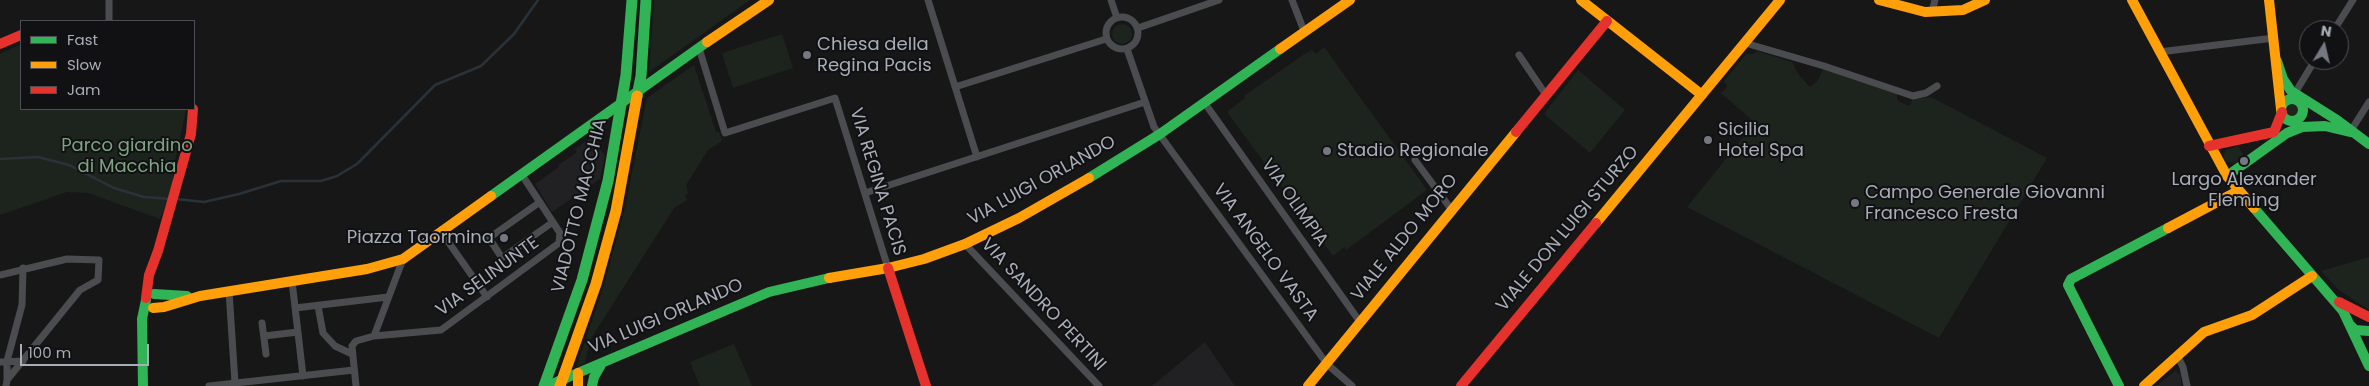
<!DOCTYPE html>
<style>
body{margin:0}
#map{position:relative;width:2369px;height:386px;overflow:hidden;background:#171717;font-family:Poppins,sans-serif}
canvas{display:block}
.legend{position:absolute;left:20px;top:20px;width:175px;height:90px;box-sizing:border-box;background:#111113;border:1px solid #4d4f55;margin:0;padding:6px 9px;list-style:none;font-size:15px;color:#a8adb8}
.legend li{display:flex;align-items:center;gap:10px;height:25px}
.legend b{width:25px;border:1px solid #4d4f55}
.north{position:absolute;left:2299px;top:20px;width:50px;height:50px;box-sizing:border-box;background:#111113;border:1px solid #4d4f55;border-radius:50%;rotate:9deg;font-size:14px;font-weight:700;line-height:20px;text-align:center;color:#a8adb8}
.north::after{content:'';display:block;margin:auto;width:18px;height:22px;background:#757880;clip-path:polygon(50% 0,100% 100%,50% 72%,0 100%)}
.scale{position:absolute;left:20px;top:344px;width:129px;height:22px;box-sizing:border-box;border:2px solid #a8adb8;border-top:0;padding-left:6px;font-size:15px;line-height:18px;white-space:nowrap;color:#a8adb8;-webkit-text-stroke:4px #111113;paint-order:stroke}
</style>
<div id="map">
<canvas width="2369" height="386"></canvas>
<ul class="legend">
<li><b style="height:6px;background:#30b455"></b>Fast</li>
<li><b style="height:6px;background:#ff9f0a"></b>Slow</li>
<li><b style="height:6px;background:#e5322d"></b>Jam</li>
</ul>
<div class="north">N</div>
<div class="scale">100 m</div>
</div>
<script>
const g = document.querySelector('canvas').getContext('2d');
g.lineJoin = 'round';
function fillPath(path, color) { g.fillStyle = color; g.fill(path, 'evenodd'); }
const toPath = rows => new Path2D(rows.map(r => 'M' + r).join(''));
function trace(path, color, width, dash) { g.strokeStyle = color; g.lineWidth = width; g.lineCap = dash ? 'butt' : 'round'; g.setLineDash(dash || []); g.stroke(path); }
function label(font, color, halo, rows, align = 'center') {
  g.font = font + ' Poppins,sans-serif'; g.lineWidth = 4; g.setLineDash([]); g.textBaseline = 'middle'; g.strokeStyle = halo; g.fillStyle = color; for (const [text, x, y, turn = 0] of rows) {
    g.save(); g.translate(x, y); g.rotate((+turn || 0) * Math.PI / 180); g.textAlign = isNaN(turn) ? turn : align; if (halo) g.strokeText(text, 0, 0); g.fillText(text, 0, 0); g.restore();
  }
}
fillPath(toPath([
 [592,137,605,156,600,179,552,212,535,184,559,167,558,165,577,152,575,149],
 [1205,342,1235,386,1152,386],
 [2175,371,2181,375,2181,386,2156,386]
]), '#212123');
fillPath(toPath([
 [654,0,750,0,649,72],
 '1112 34a10 10 0 1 1 20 0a10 10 0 1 1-20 0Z',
 [782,34,793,68,733,88,722,53],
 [21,44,21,109,186,109,173,171,173,184,160,219,88,193,67,192,0,215,0,54],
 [1324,47,1427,190,1346,250,1344,247,1333,256,1227,112,1245,98,1244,96,1303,55,1312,50,1316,54],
 [1757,51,1792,62,1799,75,1810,87,1817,82,1823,69,1897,94,1898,101,1909,106,1913,99,1931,97,2047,158,1939,338,1687,207,1755,123,1721,93,1727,87,1724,81,1746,54,1754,54],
 [694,65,716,132,719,132,722,141,708,150,686,185,688,193,685,196,687,200,674,208,590,340,585,363,576,368,604,285,624,212,647,98],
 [1578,70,1625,110,1590,153,1544,114],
 '2284 110a8 8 0 1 1 16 0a8 8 0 1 1-16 0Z',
 [2238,146,2244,156,2234,163,2227,162,2223,157,2226,150],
 [2369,257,2369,310,2339,290,2321,271],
 [734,344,752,386,700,386,690,362]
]), '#1d241e');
trace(toPath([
 [0,159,38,157,69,165,114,188,144,197,171,199],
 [176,199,204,202,239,194,281,181,321,181,337,176,357,164,435,85,481,66,514,34,538,0]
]), '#2a3239', 2.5);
trace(toPath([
 [928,0,977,157],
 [1111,0,1117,18],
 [1292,0,1304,31],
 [1932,12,1935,0],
 '1106 33a16 16 0 1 1 32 0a16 16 0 1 1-32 0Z',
 [109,21,109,0],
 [1138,28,1219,0],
 [2334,30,2353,0],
 [1745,43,1824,66,1913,96,1926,93,1937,86],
 [699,48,725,133,835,98,888,268],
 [1127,49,1154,127,1327,364,1352,386],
 [2159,52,2274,38],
 [1519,55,1546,95],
 [955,87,1106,39],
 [2295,93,2315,60],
 [1204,102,1360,322],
 [2350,132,2369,102],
 [1415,160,1451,209],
 [865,193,1145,102],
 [540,202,489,238,502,258,553,222],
 [442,233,487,297],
 [965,244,1099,386],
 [0,275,67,259,99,260,98,280,80,290,7,380,6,386],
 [292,281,303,376],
 [229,291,235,383],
 [318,306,323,333,335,346,352,354],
 [295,308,388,297],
 [262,323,266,354],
 [264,336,298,332],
 [374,336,403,259],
 [2177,355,2183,367,2187,386],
 [0,362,23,361],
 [7,380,7,361,22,305,23,268],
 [209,386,354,370],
 [356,386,352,346,356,341,374,336,441,330,559,243,560,233,522,175]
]), '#4b4c50', 7);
trace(toPath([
 [2277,61,2283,79,2291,91,2337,120,2369,144],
 '2281 110a11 11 0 1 1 22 0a11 11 0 1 1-22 0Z',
 [2227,176,2287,133,2302,127,2325,126,2350,132],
 [1089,178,1160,134,1280,49],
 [491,196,707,42],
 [2254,208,2343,311,2369,366],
 [154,294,187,296],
 [2350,325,2355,330,2369,331],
 [143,386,142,319,146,300],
 [547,386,769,292,829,278],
 [592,386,594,377,602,363],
 [2119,386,2068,285,2071,279,2168,228]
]), '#30b455', 10);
trace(toPath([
 [1581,0,1702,95],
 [1879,0,1925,12,1963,10,1985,0],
 [2132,0,2227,176,2254,208],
 [2269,0,2281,109],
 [707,42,769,0],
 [1280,49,1350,0],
 [1596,223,1780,0],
 [2168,228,2238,191],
 [829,278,888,268,924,259,965,244,1019,218,1089,178],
 [153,308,164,307,200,296,367,269,403,259,491,196],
 [578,373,578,386],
 [1308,386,1516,132],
 [2144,386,2204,332,2252,315,2312,276]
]), '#ff9f0a', 10);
trace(toPath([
 [0,44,21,35],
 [1516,132,1607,21],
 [2209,146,2274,132,2282,112],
 [888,268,926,386],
 [146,298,149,275,158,251,191,134,193,109],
 [2339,302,2369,317],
 [1461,386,1596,223]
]), '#e5322d', 10);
trace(toPath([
 [637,96,641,76,646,0],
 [544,386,582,280,608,181,626,75,632,0]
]), '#30b455', 11);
trace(toPath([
 [560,386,596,284,616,211,637,96]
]), '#ff9f0a', 11);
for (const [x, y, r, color] of [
 [807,55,5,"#757880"],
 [1708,140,5,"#757880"],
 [1327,151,5,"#757880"],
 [2244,161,5,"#757880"],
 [1855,203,5,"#757880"],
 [504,238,5,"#757880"]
]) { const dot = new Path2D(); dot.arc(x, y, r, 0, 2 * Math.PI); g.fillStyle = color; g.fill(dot); trace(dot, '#111113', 2); }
label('18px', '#a8adb8', '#111113', [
 ["Chiesa della",817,45],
 ["Regina Pacis",817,66],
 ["Sicilia",1718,130],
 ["Hotel Spa",1718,151],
 ["Stadio Regionale",1337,151],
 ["Largo Alexander",2244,180,"center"],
 ["Fleming",2244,201,"center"],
 ["Campo Generale Giovanni",1865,193],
 ["Francesco Fresta",1865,214],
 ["Piazza Taormina",494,238,"right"]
], 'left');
label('18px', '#7fa381', '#111113', [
 ["Parco giardino",127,146],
 ["di Macchia",127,167]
]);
label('18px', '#a8adb8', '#111113', [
 ["VIA LUIGI ORLANDO",1042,181,-29],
 ["VIA REGINA PACIS",877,182,73],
 ["VIA OLIMPIA",1294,203,55],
 ["VIADOTTO MACCHIA",580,206,-76],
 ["VIALE DON LUIGI STURZO",1568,229,-50],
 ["VIALE ALDO MORO",1405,238,-51],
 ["VIA ANGELO VASTA",1265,253,54],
 ["VIA SELINUNTE",488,277,-36],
 ["VIA SANDRO PERTINI",1043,305,47],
 ["VIA LUIGI ORLANDO",666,317,-23]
]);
</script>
